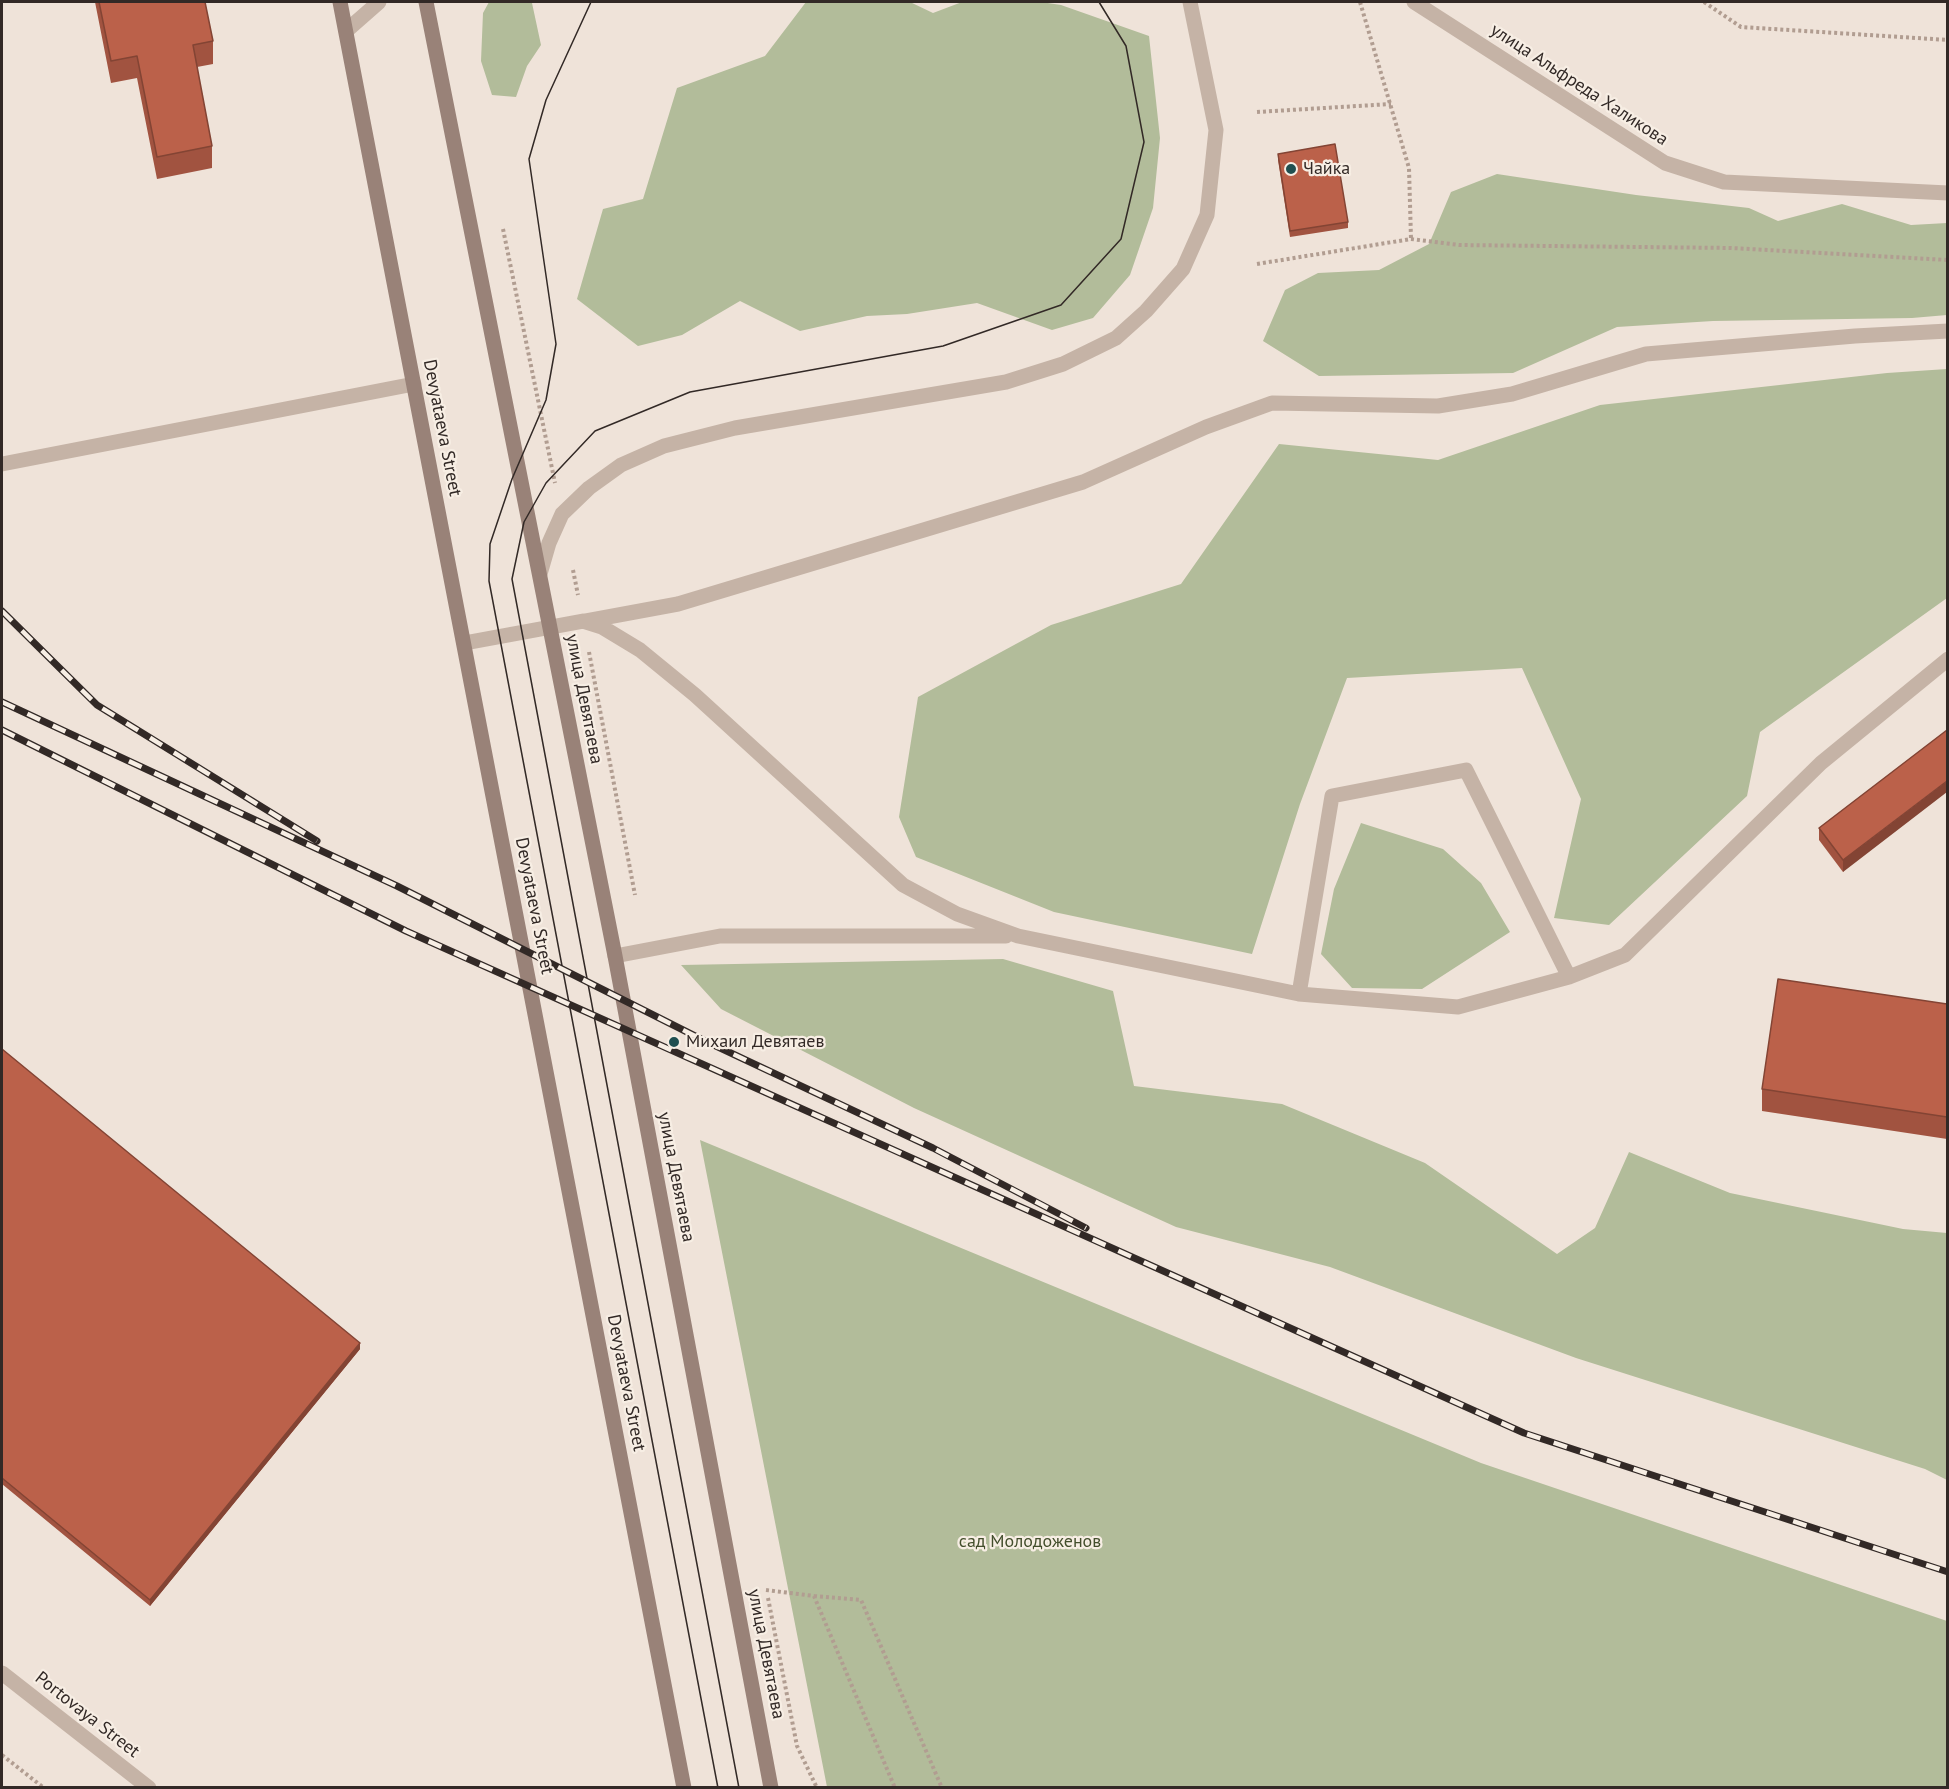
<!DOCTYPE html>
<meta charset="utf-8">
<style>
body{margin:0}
#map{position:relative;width:1949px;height:1789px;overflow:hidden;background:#efe3d9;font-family:"PT Sans",sans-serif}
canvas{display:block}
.frame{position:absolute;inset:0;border:3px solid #322926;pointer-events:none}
</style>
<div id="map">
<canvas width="1949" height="1789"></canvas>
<div class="frame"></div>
</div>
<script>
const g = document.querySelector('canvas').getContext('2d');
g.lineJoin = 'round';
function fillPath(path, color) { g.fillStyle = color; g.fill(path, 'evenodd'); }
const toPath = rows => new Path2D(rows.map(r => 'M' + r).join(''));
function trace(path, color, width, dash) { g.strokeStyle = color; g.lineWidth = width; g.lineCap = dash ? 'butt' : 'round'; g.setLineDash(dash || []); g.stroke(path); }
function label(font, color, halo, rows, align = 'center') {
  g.font = font + ' "PT Sans",sans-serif'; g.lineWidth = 4.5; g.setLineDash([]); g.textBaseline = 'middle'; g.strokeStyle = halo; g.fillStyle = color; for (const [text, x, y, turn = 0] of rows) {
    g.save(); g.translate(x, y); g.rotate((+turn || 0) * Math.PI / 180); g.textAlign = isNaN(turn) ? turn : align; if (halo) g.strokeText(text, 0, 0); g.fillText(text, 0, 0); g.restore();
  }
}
fillPath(toPath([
 [489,2,532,3,541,45,527,66,516,97,492,95,481,61,483,13],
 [806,2,910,2,933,13,962,2,1041,2,1061,5,1149,36,1160,138,1153,208,1130,275,1093,318,1052,330,977,303,907,314,867,316,800,331,740,301,682,335,638,346,577,299,603,209,643,199,677,88,765,56],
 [1497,174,1636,195,1749,208,1778,221,1842,204,1911,225,1947,223,1947,315,1912,318,1713,321,1617,327,1513,373,1319,376,1263,341,1285,290,1318,273,1379,270,1429,244,1451,192],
 [1947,369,1947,598,1760,732,1747,796,1609,925,1554,918,1581,799,1522,668,1347,678,1300,804,1252,954,1054,912,916,857,899,817,918,697,1051,625,1181,584,1279,444,1438,460,1600,405,1887,373],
 [1361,823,1443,849,1481,883,1510,932,1422,989,1352,988,1321,954,1334,889],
 [1003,959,1113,991,1134,1086,1282,1104,1425,1163,1557,1254,1595,1228,1629,1152,1730,1193,1903,1229,1947,1233,1947,1480,1925,1469,1576,1358,1330,1267,1176,1227,914,1108,721,1009,681,965],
 [700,1140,1481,1463,1947,1621,1947,1787,827,1787]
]), '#b2bc9a');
trace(toPath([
 [1360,2,1409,168,1411,239],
 [1704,2,1741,27,1948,40],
 [1257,112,1391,104],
 [503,229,555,483],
 [1257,264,1411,239,1459,245,1731,248,1948,260],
 [573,570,578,595],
 [589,652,635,895],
 [766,1590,814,1596,895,1788],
 [814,1596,861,1600,942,1788],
 [768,1598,797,1746,817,1788],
 [2,1755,44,1788]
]), '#b19d91', 4, [3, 3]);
trace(toPath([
 [1414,2,1665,163,1724,182,1948,193],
 [2,464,414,384],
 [586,621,678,604,1083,482,1206,427,1272,403,1438,406,1512,394,1646,354,1855,336,1948,331],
 [464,643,583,621,602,627,640,650,695,695,903,885,957,914,1018,936,1299,994,1458,1007,1569,977,1625,955,1821,763,1948,659],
 [615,956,720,936,1006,936],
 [1299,994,1332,796,1466,770,1569,977]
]), '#c5b3a6', 15);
trace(toPath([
 [346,31,379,2],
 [540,574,549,543,562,514,589,488,621,465,664,446,735,428,1006,382,1063,364,1116,338,1146,311,1183,269,1207,215,1216,130,1190,2],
 [2,1673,149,1788]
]), '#c5b3a6', 15);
trace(toPath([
 [340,2,684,1788],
 [426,2,615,956,771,1788]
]), '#998278', 15);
trace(toPath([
 [591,2,546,100,529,159,556,344,546,400,512,479,490,544,489,581,718,1788],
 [739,1788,512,579,524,522,546,483,595,431,690,392,943,346,1061,305,1121,239,1144,142,1126,46,1099,2]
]), '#322926', 1.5);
const rail = toPath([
 [2,611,97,705,317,841],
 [2,702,397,886,701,1039,933,1148,1086,1228],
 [2,730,406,931,1524,1433,1948,1572]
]);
trace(rail, '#322926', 7);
trace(rail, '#f7eee4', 4.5, [14]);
fillPath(toPath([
 [95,2,205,2,213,41,213,64,197,67,212,146,212,168,157,179,137,78,111,83],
 [1278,154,1348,222,1348,228,1290,237,1278,160],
 [1947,730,1843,872,1819,840,1819,828],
 [1947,1004,1947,1139,1762,1111,1762,1089],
 [2,1049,360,1349,150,1606,2,1484]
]), '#a15340');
fillPath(toPath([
 [1947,781,1947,792,1843,872,1843,860],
 [360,1343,360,1349,150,1606,150,1600]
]), '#834434');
const building = toPath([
 [99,2,205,2,213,41,193,45,212,146,157,157,137,56,111,61,99,2],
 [1335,144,1348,222,1290,231,1278,154,1335,144],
 [1947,730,1947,781,1843,860,1819,828,1947,730],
 [1778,979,1947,1004,1947,1117,1762,1089,1778,979],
 [2,1049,360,1343,150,1600,2,1478,2,1049]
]);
fillPath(building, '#bb614a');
trace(building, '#834434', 1.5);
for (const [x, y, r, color] of [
 [1291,169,6,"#204f50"],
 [674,1042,6,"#204f50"]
]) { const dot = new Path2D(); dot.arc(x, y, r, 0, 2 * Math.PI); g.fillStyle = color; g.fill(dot); trace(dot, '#f7eee4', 2); }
label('18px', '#322926', '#f7eee4', [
 ["улица Альфреда Халикова",1579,85,33],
 ["Devyataeva Street",442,428,79],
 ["улица Девятаева",584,699,79],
 ["Devyataeva Street",534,906,79],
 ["улица Девятаева",676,1177,79],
 ["Devyataeva Street",626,1383,79],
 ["улица Девятаева",766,1654,79],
 ["Portovaya Street",87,1715,38]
]);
label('18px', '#322926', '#f7eee4', [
 ["Чайка",1303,169],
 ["Михаил Девятаев",686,1042]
], 'left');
label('18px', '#434e2c', '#f7eee4', [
 ["сад Молодоженов",1030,1542]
]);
</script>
